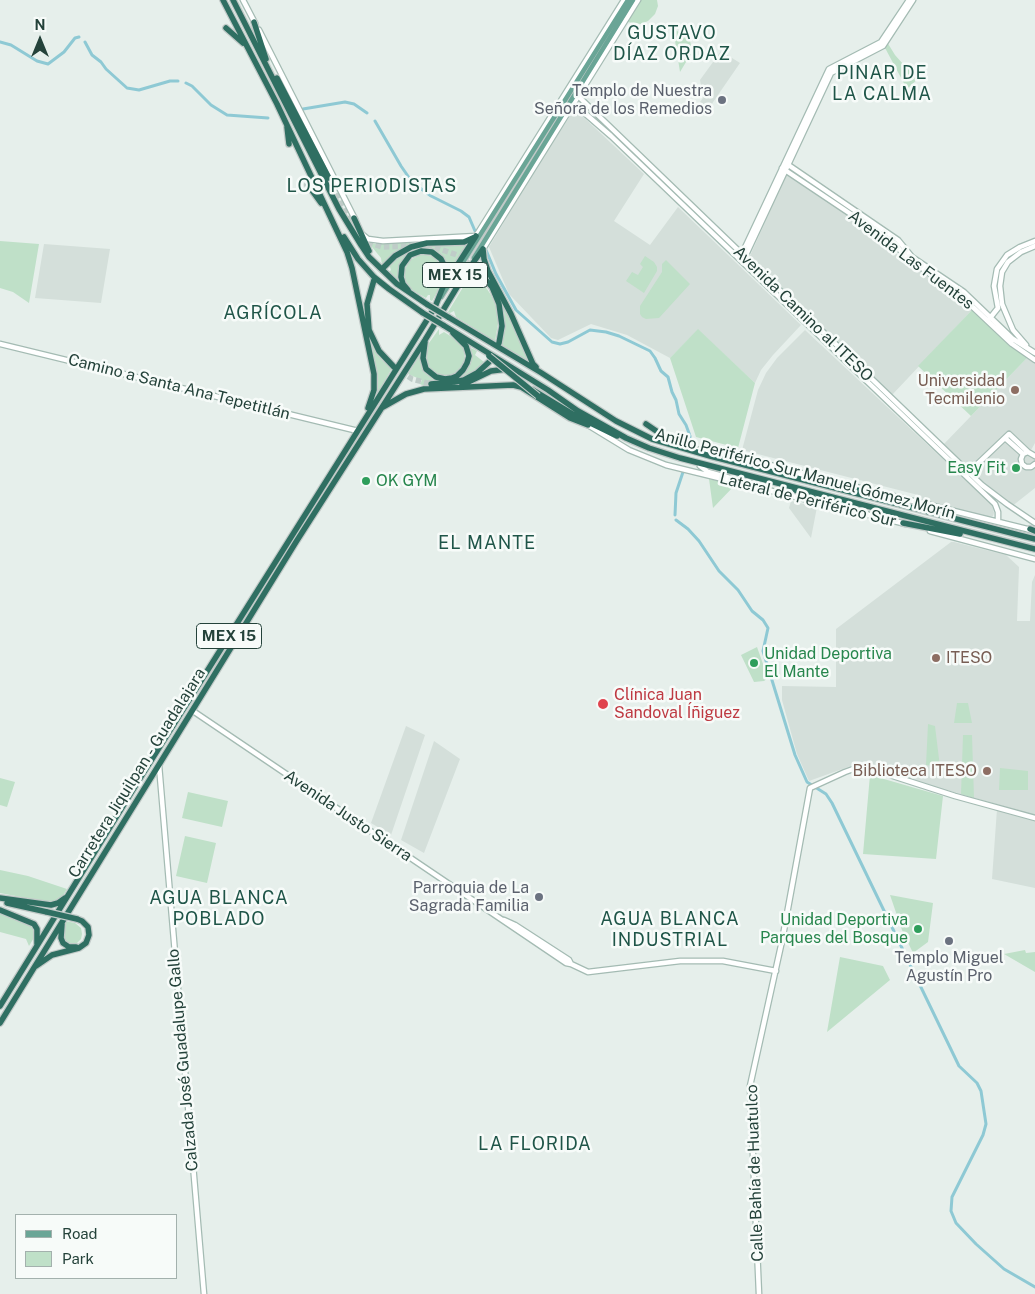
<!DOCTYPE html>
<meta charset="utf-8">
<style>
body{margin:0}
#map{position:relative;width:1035px;height:1294px;overflow:hidden;background:#e6efeb;font-family:"Public Sans",sans-serif}
canvas{display:block}
.legend{position:absolute;left:15px;top:1214px;width:162px;height:65px;box-sizing:border-box;background:#f7fbf9;border:1px solid #a3b1ad;margin:0;padding:6px 9px;list-style:none;font-size:15px;color:#24423a}
.legend li{display:flex;align-items:center;gap:10px;height:25px}
.legend b{width:25px;border:1px solid #a3b1ad}
.north{position:absolute;left:15px;top:15px;width:50px;height:50px;-webkit-text-stroke:4px #f7fbf9;paint-order:stroke;rotate:0deg;font-size:14px;font-weight:700;line-height:20px;text-align:center;color:#24423a}
.north::after{content:'';display:block;margin:auto;width:18px;height:22px;background:#24423a;clip-path:polygon(50% 0,100% 100%,50% 72%,0 100%)}
</style>
<div id="map">
<canvas width="1035" height="1294"></canvas>
<ul class="legend">
<li><b style="height:6px;background:#6aa596"></b>Road</li>
<li><b style="height:14px;background:#bfe0c8"></b>Park</li>
</ul>
<div class="north">N</div>
</div>
<script>
const g = document.querySelector('canvas').getContext('2d');
g.lineJoin = 'round';
function fillPath(path, color) { g.fillStyle = color; g.fill(path, 'evenodd'); }
const toPath = rows => new Path2D(rows.map(r => 'M' + r).join(''));
function trace(path, color, width, dash) { g.strokeStyle = color; g.lineWidth = width; g.lineCap = dash ? 'butt' : 'round'; g.setLineDash(dash || []); g.stroke(path); }
function label(font, color, halo, rows, align = 'center') {
  g.font = font + ' "Public Sans",sans-serif'; g.lineWidth = 5; g.setLineDash([]); g.textBaseline = 'middle'; g.strokeStyle = halo; g.fillStyle = color; for (const [text, x, y, turn = 0] of rows) {
    g.save(); g.translate(x, y); g.rotate((+turn || 0) * Math.PI / 180); g.textAlign = isNaN(turn) ? turn : align; if (halo) g.strokeText(text, 0, 0); g.fillText(text, 0, 0); g.restore();
  }
}
fillPath(toPath([
 [721,51,740,63,709,108,700,102,703,98,700,80],
 [574,110,578,112,644,174,614,221,650,245,678,207,801,325,773,355,761,370,755,383,698,330,670,358,627,335,591,324,558,340,551,338,509,294,489,247,540,162],
 [787,173,896,247,895,253,961,297,973,309,892,395,749,258],
 [44,244,110,249,101,303,35,298],
 [805,330,992,505,994,513,993,516,989,517,917,499,922,496,742,450,758,390,766,373,777,358],
 [1027,358,1035,363,1035,443,1031,450,1029,450,1035,457,1035,488,1011,507,943,445],
 [791,501,817,507,811,538,789,508],
 [951,542,954,542,1006,555,1019,567,1017,621,1030,621,1032,582,1035,575,1035,815,932,786,862,762,809,781,797,754,782,700,782,686,836,687,836,629],
 [406,726,425,735,391,835,371,823],
 [434,741,460,759,424,853,401,840],
 [997,809,1035,821,1035,888,992,879]
]), '#d4dfda');
fillPath(toPath([
 [640,0,657,0,658,6,655,14,648,21,641,24,627,22],
 [673,28,690,40,692,52,680,72],
 [887,42,895,55,903,64,910,70,922,75,907,89,884,46],
 [0,241,39,244,29,303,13,292,0,288],
 [367,241,375,244,423,242,388,259,382,265,381,258],
 [469,244,448,276,447,263,443,257,433,250,405,257,400,282,388,273,391,270,390,267,385,268,408,250,425,246],
 [422,254,434,257,440,261,444,274,444,280,432,301,430,300,430,295,428,295,426,298,410,289,404,278,404,271,410,260],
 [645,256,654,262,657,267,657,271,644,293,626,281,632,272,638,275,643,267,640,264],
 [666,260,690,284,659,318,646,319,642,317,640,314,640,306,662,272,662,264],
 [471,274,485,286,491,295,497,308,499,318,495,341,456,317,454,311,450,313,448,312],
 [500,298,506,308,530,364,501,344,505,322,504,311],
 [973,309,1013,347,1027,358,971,416,918,366],
 [439,329,439,335,444,332,460,342,464,348,465,361,463,367,453,375,440,376,434,373,429,369,425,357,429,343],
 [698,329,755,383,738,448,696,437,670,358],
 [368,334,382,360,392,368,378,393],
 [469,347,477,351,475,355,484,362,487,360,483,365,462,380,422,385,420,384,422,380,408,374,420,355,421,366,424,372,429,376,436,380,444,382,458,378,463,374,470,363,471,351],
 [709,479,735,485,713,508],
 [757,647,768,678,764,681,754,682,741,655],
 [957,703,968,703,972,723,954,723],
 [928,724,935,726,940,767,926,765],
 [963,735,972,735,974,798,961,794],
 [1000,768,1028,771,1028,790,999,790],
 [870,775,943,796,936,859,863,854],
 [0,778,15,782,7,807,0,805],
 [188,792,228,801,222,827,182,818],
 [185,836,216,843,207,883,176,876],
 [0,870,28,876,67,889,60,900,47,902,0,893],
 [890,895,933,903,928,942,913,953,902,930],
 [0,913,29,922,33,927,35,936,29,946,26,939,0,932],
 [65,921,75,923,81,928,82,934,81,939,77,943,64,943,62,938],
 [1025,950,1026,953,1035,952,1035,972,1004,954],
 [840,957,883,966,890,980,827,1032]
]), '#bfe0c8');
trace(toPath([
 [0,42,11,45,37,61,48,64,64,52,75,38,79,37],
 [85,42,92,55,101,62,106,69,127,88,139,90,170,81,178,81],
 [186,83,192,86,211,105,227,115,268,118],
 [303,109,345,102,354,104,367,113],
 [375,121,401,166,412,182],
 [416,185,431,196,461,211,469,217,475,231],
 [486,250,496,274,516,310,552,342,560,344,568,342,590,330,606,332,619,336,650,351,655,358,661,371,668,377,672,392,676,400,679,414,686,425,690,436,690,448],
 [675,515,676,493,683,472],
 [676,520,688,529,699,541,719,571,738,590,752,611,763,620,768,628,763,651,795,755,807,782,826,794,832,803,959,1066,977,1083,981,1091,986,1124,983,1135,952,1197,951,1211,956,1223,976,1244,1004,1269,1035,1287]
]), '#8ec9d4', 3);
trace(toPath([
 [329,178,361,239,363,241,382,247,420,246,437,248,457,255,474,267],
 [394,367,412,379,435,385]
]), '#bfccc8', 5.5, [5.5, 3]);
const secondary = toPath([
 [243,0,255,23],
 [259,30,355,219],
 [578,96,982,485,1007,504,1035,523],
 [573,103,611,136,995,504,998,512,998,522],
 [787,164,898,240,912,257,964,292,1013,339,1035,353],
 [782,168,894,243,906,257,960,295,1012,344,1035,360],
 [363,235,368,239,383,241,476,236,624,0],
 [483,249,638,0],
 [741,256,829,69,881,42,909,0],
 [744,259,831,73,883,46,913,0],
 [990,318,998,308,994,286,997,269,1007,255,1020,247,1035,241],
 [0,344,358,431],
 [1026,345,1013,330,1002,304,1000,286,1002,272,1008,262,1021,252,1035,246],
 [588,425,629,450,666,465,906,524],
 [1005,438,1023,454],
 [697,450,707,449,864,489],
 [705,452,801,475],
 [1035,456,1028,452,1023,454,1021,459,1022,464,1026,467,1031,467,1035,464],
 [700,466,708,472,752,484],
 [967,474,1009,434,1028,452],
 [881,493,1031,530],
 [930,531,1035,559],
 [193,711,566,963,571,964,588,972,680,961,723,961,776,971],
 [159,765,204,1294],
 [504,920,515,925,569,960,571,964],
 [759,1294,750,1086,782,941,810,788,845,772,856,768,868,768,955,796,1035,818]
]);
const primary = toPath([
 [474,258,633,0],
 [441,297,628,0]
]);
const highway = toPath([
 [223,0,277,104,347,252,352,268,374,374,374,390,368,408],
 [233,0,339,209,361,245,369,257,397,284,428,305],
 [254,22,266,59],
 [226,28,243,43],
 [277,78,329,178],
 [287,127,289,144],
 [308,185,321,203],
 [354,218,369,251],
 [344,237,358,259,374,277,389,289,423,313],
 [483,249,484,259,488,271,511,314,533,364,536,367],
 [384,267,395,256,411,247,427,243,464,242,475,237],
 [477,270,492,287,499,304,502,326,499,343],
 [374,280,367,304,369,330,379,351,394,367],
 [408,290,403,284,401,277,402,266,410,255,421,251,432,252,441,259,446,269,445,282],
 [448,317,540,372,616,421,652,439,710,456,1035,539],
 [443,325,548,390,578,411,626,438,649,448,680,458,1035,549],
 [425,342,423,358,426,369,436,377,445,379,452,378,457,376,463,370,467,363,469,356,466,346,453,333],
 [431,384,454,382,464,380,477,373,489,362],
 [462,385,491,371,507,369],
 [533,390,576,416,617,436],
 [383,407,406,394,424,389,513,385,521,387,570,418,588,425],
 [646,424,674,443],
 [850,489,882,494],
 [795,490,825,503],
 [903,523,960,534],
 [1030,529,1035,531],
 [0,898,51,905,58,903,65,898],
 [7,903,47,912],
 [0,910,34,924,37,929,37,944],
 [62,924,61,938,63,943,69,947,76,947],
 [36,966,52,955,79,948,86,943,89,935,88,927,82,921,77,919],
 [0,1006,142,775,404,357,435,307,443,287,476,236],
 [0,1023,296,542,425,340,465,274,483,249]
]);
trace(secondary, '#a4bbb3', 7);
trace(primary, '#c2cac8', 7);
trace(highway, '#c2cac8', 8);
trace(secondary, '#fff', 4.5);
trace(primary, '#6aa596', 4.5);
trace(highway, '#2f6f62', 5.5);
const highwayBridge = toPath([
 [428,305,448,317],
 [423,313,443,325],
 [489,356,538,396],
 [47,912,77,919]
]);
trace(highwayBridge, '#c2cac8', 8, []);
trace(highwayBridge, '#2f6f62', 5.5);
for (const [x, y, r, color] of [
 [722,100,5,"#6b7280"],
 [1015,390,5,"#8d6e63"],
 [1016,468,5,"#2e9e5b"],
 [366,481,5,"#2e9e5b"],
 [936,658,5,"#8d6e63"],
 [754,663,5,"#2e9e5b"],
 [603,704,6,"#e0444e"],
 [987,771,5,"#8d6e63"],
 [539,897,5,"#6b7280"],
 [918,929,5,"#2e9e5b"],
 [949,941,5,"#6b7280"]
]) { const dot = new Path2D(); dot.arc(x, y, r, 0, 2 * Math.PI); g.fillStyle = color; g.fill(dot); trace(dot, '#f7fbf9', 2); }
for (const [x, y, w] of [
 [455,275,65],
 [229,636,65]
]) { const box = new Path2D(); box.roundRect(x - w / 2, y - 12.5, w, 25, 4); g.fillStyle = '#f7fbf9'; g.fill(box); trace(box, '#24423a', 1); }
label('bold 15px', '#24423a', null, [
 ["MEX 15",455,275],
 ["MEX 15",229,636]
]);
label('16px', '#5b616d', '#f7fbf9', [
 ["Templo de Nuestra",712,91],
 ["Señora de los Remedios",712,109],
 ["Parroquia de La",529,888],
 ["Sagrada Familia",529,906],
 ["Templo Miguel",949,958,"center"],
 ["Agustín Pro",949,976,"center"]
], 'right');
label('16px', '#24423a', '#f7fbf9', [
 ["Avenida Las Fuentes",911,260,37],
 ["Avenida Camino al ITESO",803,314,44],
 ["Camino a Santa Ana Tepetitlán",179,387,14],
 ["Anillo Periférico Sur Manuel Gómez Morín",805,474,15],
 ["Lateral de Periférico Sur",808,500,14],
 ["Carretera Jiquilpan - Guadalajara",137,773,-58],
 ["Avenida Justo Sierra",348,816,34],
 ["Calzada José Guadalupe Gallo",183,1060,-95],
 ["Calle Bahía de Huatulco",755,1173,-92]
]);
label('16px', '#785e54', '#f7fbf9', [
 ["Universidad",1005,381],
 ["Tecmilenio",1005,399],
 ["ITESO",946,658,"left"],
 ["Biblioteca ITESO",977,771]
], 'right');
label('16px', '#27864d', '#f7fbf9', [
 ["Easy Fit",1006,468],
 ["OK GYM",376,481,"left"],
 ["Unidad Deportiva",764,654,"left"],
 ["El Mante",764,672,"left"],
 ["Unidad Deportiva",908,920],
 ["Parques del Bosque",908,938]
], 'right');
label('16px', '#be3a42', '#f7fbf9', [
 ["Clínica Juan",614,695],
 ["Sandoval Íñiguez",614,713]
], 'left');
g.letterSpacing = '1px';
label('18px', '#1f5548', '#f7fbf9', [
 ["GUSTAVO",672,33],
 ["DÍAZ ORDAZ",672,54],
 ["PINAR DE",882,73],
 ["LA CALMA",882,94],
 ["LOS PERIODISTAS",372,186],
 ["AGRÍCOLA",273,313],
 ["EL MANTE",487,543],
 ["AGUA BLANCA",219,898],
 ["POBLADO",219,919],
 ["AGUA BLANCA",670,919],
 ["INDUSTRIAL",670,940],
 ["LA FLORIDA",535,1144]
]);
g.letterSpacing = '0px';
</script>
